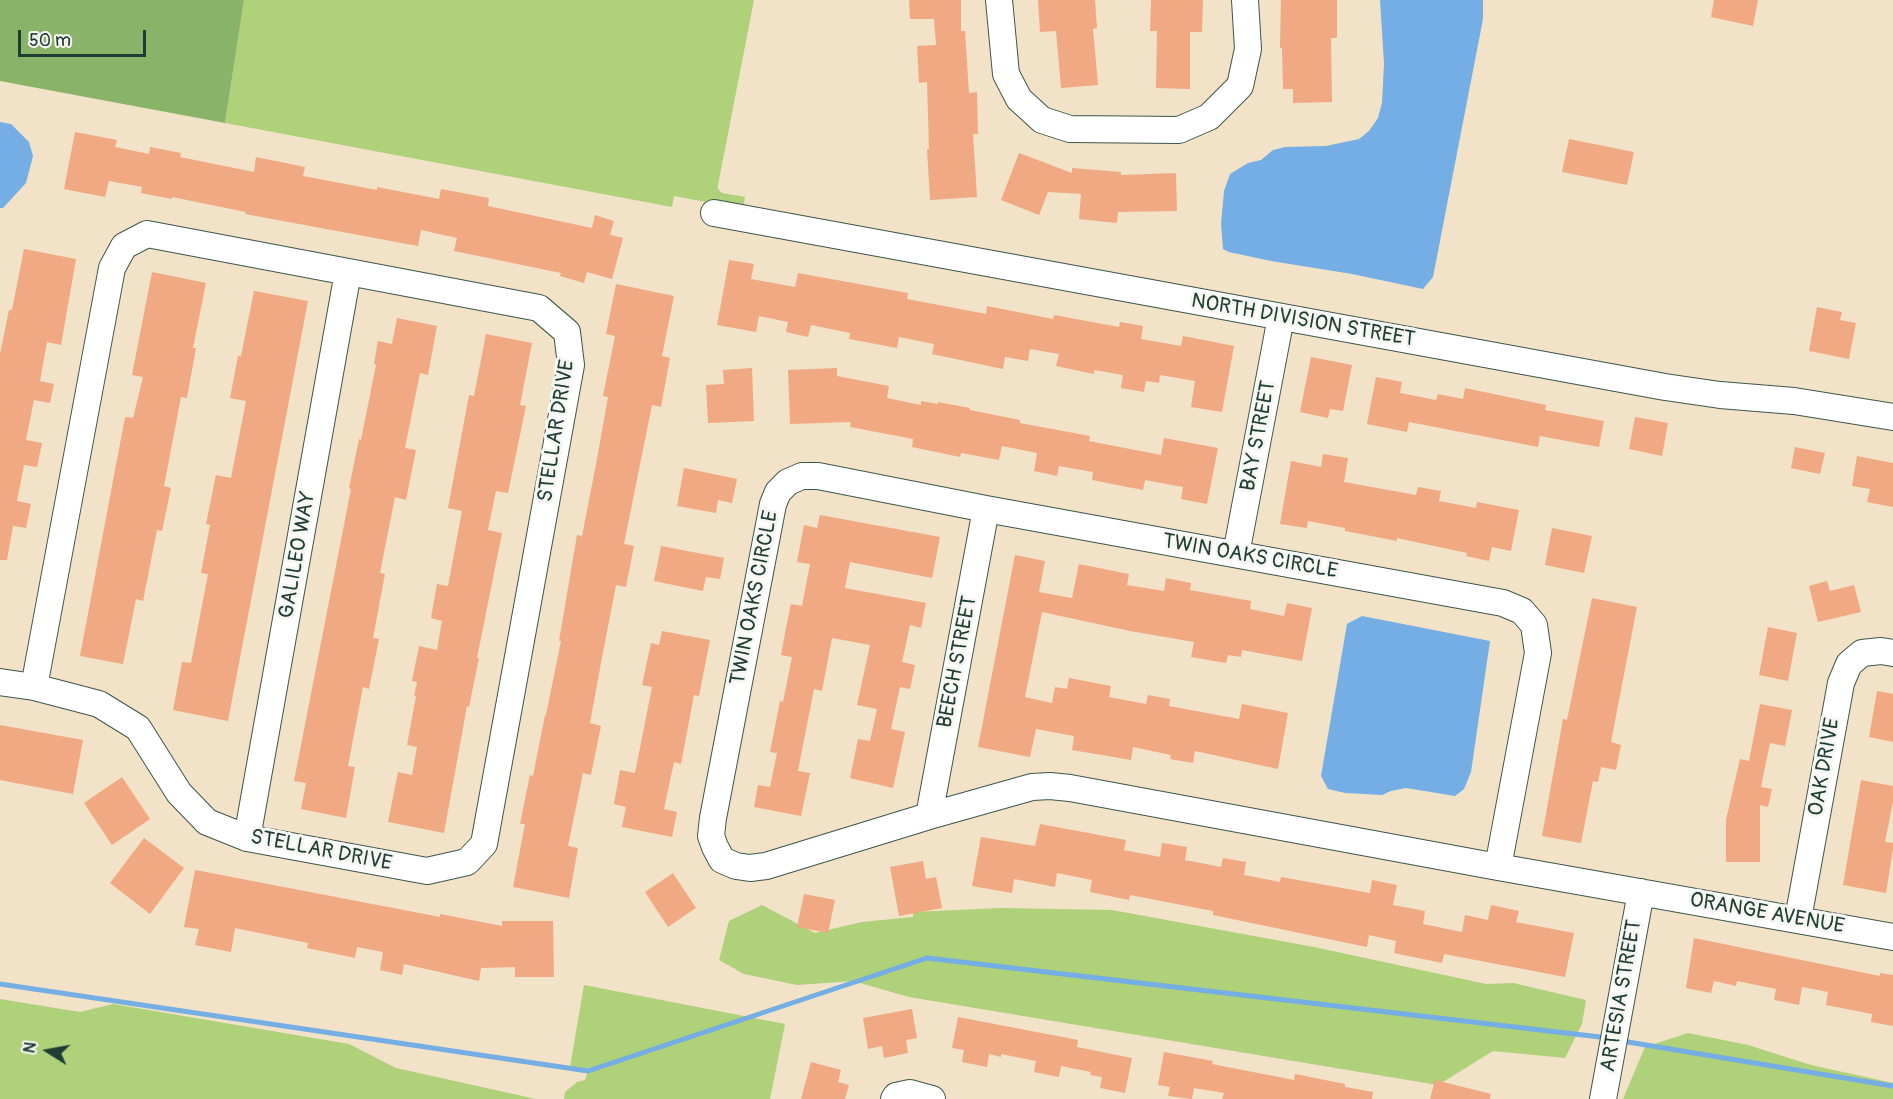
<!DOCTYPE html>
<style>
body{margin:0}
#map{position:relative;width:1893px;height:1099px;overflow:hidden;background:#f1e2c8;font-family:Pangolin,sans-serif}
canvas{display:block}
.north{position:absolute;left:18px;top:1021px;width:60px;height:60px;-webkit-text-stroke:4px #f6f6f2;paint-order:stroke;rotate:281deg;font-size:16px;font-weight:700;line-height:24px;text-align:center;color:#1f3d34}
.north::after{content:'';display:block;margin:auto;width:21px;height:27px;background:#1f3d34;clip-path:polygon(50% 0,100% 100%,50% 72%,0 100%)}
.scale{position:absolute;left:18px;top:30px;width:128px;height:27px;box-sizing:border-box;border:3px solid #1f3d34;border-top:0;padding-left:8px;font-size:18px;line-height:21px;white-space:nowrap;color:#1f3d34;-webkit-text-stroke:4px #f6f6f2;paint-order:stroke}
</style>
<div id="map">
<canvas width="1893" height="1099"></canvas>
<div class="north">N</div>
<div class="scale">50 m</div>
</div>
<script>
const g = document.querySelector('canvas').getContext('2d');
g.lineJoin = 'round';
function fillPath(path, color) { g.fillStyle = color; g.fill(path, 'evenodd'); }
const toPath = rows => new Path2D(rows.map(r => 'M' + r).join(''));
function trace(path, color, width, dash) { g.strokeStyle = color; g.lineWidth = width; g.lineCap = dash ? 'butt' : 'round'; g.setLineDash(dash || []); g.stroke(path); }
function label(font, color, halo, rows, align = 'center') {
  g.font = font + ' Pangolin,sans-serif'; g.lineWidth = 6; g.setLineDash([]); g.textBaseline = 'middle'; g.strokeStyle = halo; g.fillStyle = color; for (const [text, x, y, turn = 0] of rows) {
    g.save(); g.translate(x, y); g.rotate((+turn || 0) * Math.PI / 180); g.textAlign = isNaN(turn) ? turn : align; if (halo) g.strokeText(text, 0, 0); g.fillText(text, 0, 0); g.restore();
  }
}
fillPath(toPath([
 [244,0,754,0,718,185,718,189,722,193,745,197,743,209,674,196,672,207,225,123],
 [762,905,815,933,862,922,913,917,913,912,1001,908,1112,910,1314,947,1486,984,1513,983,1586,1000,1582,1024,1565,1058,1493,1051,1438,1085,909,997,853,981,797,985,744,974,719,960,729,921],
 [584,985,785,1024,770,1099,564,1099,565,1092,577,1082,585,1080,588,1071,570,1067],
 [0,999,80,1012,113,1004,349,1044,396,1068,536,1099,0,1099],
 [1688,1033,1748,1045,1811,1065,1893,1083,1893,1099,1623,1099,1645,1047]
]), '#aed17a');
fillPath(toPath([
 [0,0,244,0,225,123,0,81]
]), '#8ab36a');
fillPath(toPath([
 [1380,0,1483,0,1483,19,1433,277,1423,289,1352,274,1271,261,1229,252,1223,249,1221,224,1224,191,1230,174,1248,163,1261,160,1273,150,1285,147,1326,146,1359,139,1369,131,1378,118,1382,103,1384,64],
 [0,122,11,124,29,142,33,156,26,183,3,208,0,208],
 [1362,616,1490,641,1471,772,1464,789,1455,796,1406,788,1391,791,1382,795,1345,793,1328,789,1321,776,1347,624]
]), '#74aee4');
trace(toPath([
 [0,984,588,1071,927,958,1600,1037],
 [1628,1042,1893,1086]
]), '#74aee4', 5);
fillPath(toPath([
 [909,0,961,0,961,31,965,31,969,93,977,92,978,134,973,134,977,197,930,200,927,149,929,149,927,82,919,83,917,46,936,45,934,19,910,19],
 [1038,0,1095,0,1097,28,1093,29,1098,85,1061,88,1056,31,1040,32],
 [1151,0,1203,0,1202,32,1190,32,1190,89,1156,88,1157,31,1150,31],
 [1281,0,1337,0,1337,38,1331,38,1332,102,1293,103,1293,89,1283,89,1282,48,1280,48],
 [1714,0,1758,0,1753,26,1711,17],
 [75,132,117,140,115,147,149,154,150,147,181,153,180,157,254,172,256,157,305,167,303,176,377,190,377,187,439,199,441,189,489,198,488,206,592,228,595,215,614,221,610,235,623,238,612,279,587,272,584,283,560,276,561,273,454,251,457,238,421,230,418,246,245,214,246,212,172,197,172,199,141,193,142,187,109,181,105,197,64,189],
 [1569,139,1634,152,1627,185,1562,172],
 [1019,153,1072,173,1072,168,1121,172,1121,175,1176,173,1177,211,1118,212,1117,223,1079,219,1081,194,1048,192,1039,215,1001,200],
 [24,249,76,259,61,345,47,342,40,381,54,384,50,403,34,400,26,440,42,443,37,467,24,465,17,501,31,504,26,528,13,526,7,560,0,560,0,354,9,310,12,310],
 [729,260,754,264,751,279,795,287,798,273,908,293,907,299,986,314,987,306,1053,319,1054,315,1119,327,1120,322,1143,326,1141,339,1181,346,1183,336,1234,346,1222,412,1191,407,1195,381,1160,375,1159,383,1146,381,1144,392,1121,388,1123,375,1094,370,1094,374,1056,366,1059,354,1030,349,1028,361,1005,357,1003,369,932,354,934,344,899,337,897,348,849,339,850,333,811,325,808,337,786,332,788,322,759,316,756,332,717,325],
 [152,272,206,283,193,348,196,348,187,398,181,397,164,486,171,488,162,531,157,530,143,601,136,599,123,664,80,656,125,417,133,418,143,377,132,375],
 [616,284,674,296,662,356,670,358,661,407,652,405,624,544,634,546,626,587,616,585,601,663,590,723,601,726,591,775,583,773,568,846,578,848,569,898,513,887,525,824,520,824,530,775,533,776,545,715,546,715,561,641,559,641,577,535,582,536,597,459,608,397,603,396,615,336,606,334],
 [254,291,308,301,228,721,173,710,182,662,191,663,208,574,201,573,210,525,206,524,216,475,231,478,246,401,230,398,238,356,241,356],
 [1817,307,1842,312,1840,320,1856,323,1849,359,1809,351],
 [397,318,437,326,428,375,420,373,405,448,416,450,406,500,395,497,380,573,385,574,373,638,379,639,369,689,363,687,348,766,355,767,346,818,301,809,306,783,294,781,351,489,349,488,359,439,361,440,376,365,374,364,378,341,392,344],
 [486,334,532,343,520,405,526,406,508,493,496,491,488,530,502,533,477,658,479,658,469,707,467,706,444,833,388,822,398,772,412,775,417,747,407,745,416,696,414,696,417,682,412,681,419,646,437,650,442,621,431,618,437,584,448,586,462,511,448,508,469,395,474,396],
 [1311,357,1352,365,1343,411,1330,409,1328,418,1300,412],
 [752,368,754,421,708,423,706,385,724,384,723,370],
 [837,368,837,376,889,386,887,398,921,405,921,401,938,404,938,402,970,408,970,410,1020,420,1020,423,1090,436,1089,441,1161,455,1164,438,1218,448,1207,504,1181,499,1183,487,1145,480,1143,490,1092,480,1093,472,1059,466,1057,476,1034,471,1037,453,1002,446,999,460,961,453,960,457,912,447,913,439,850,427,851,422,790,424,788,370],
 [1376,377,1402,382,1400,393,1436,400,1438,394,1463,399,1465,388,1546,405,1545,410,1604,421,1599,447,1540,436,1538,447,1409,422,1407,432,1367,424],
 [1635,417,1668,423,1662,456,1629,449],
 [1795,447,1825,453,1820,474,1791,468],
 [1323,454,1348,458,1344,482,1416,495,1418,487,1441,491,1439,501,1476,508,1477,502,1519,510,1511,551,1492,547,1489,561,1466,556,1467,553,1397,538,1397,541,1345,531,1345,528,1308,521,1307,528,1280,524,1291,461,1321,467],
 [1857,456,1893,463,1893,507,1867,502,1870,489,1852,486],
 [684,468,737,479,732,503,718,500,716,513,677,506],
 [820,515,940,537,932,578,850,562,845,588,926,603,921,628,910,625,902,662,915,665,910,689,900,687,891,729,905,732,893,788,850,778,858,739,870,741,877,709,857,705,870,645,832,638,822,691,814,689,798,771,810,773,801,816,754,807,758,785,770,787,777,753,770,752,780,701,783,702,792,657,781,655,786,628,791,604,802,606,810,564,797,562,804,525,817,528],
 [1552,528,1592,536,1584,573,1545,565],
 [661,546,724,558,720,579,706,577,703,591,654,581],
 [1015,555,1045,561,1039,592,1072,598,1079,564,1129,574,1127,585,1164,591,1166,578,1191,583,1190,590,1251,601,1250,609,1284,616,1287,603,1312,608,1302,661,1242,650,1241,657,1228,655,1226,663,1191,657,1194,642,1130,631,1042,612,1025,697,1052,703,1055,687,1067,689,1069,678,1111,686,1109,697,1146,704,1148,695,1170,699,1169,706,1239,719,1242,704,1288,713,1278,769,1195,751,1193,763,1170,759,1171,755,1133,747,1131,760,1072,750,1074,736,1036,729,1030,757,978,747],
 [1827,581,1830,591,1854,585,1861,612,1818,622,1809,586],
 [1592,598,1637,607,1611,742,1621,745,1616,770,1601,767,1598,782,1593,781,1581,843,1542,836,1563,719,1567,720],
 [1768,627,1797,633,1788,681,1759,675],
 [662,631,710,640,699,696,694,695,681,764,674,762,664,809,677,812,672,837,622,827,626,807,614,804,620,770,635,773,652,687,642,685,651,643,659,645],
 [1877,691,1893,694,1893,742,1869,737],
 [1760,704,1792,710,1785,746,1770,743,1761,787,1772,789,1768,807,1760,805,1760,862,1726,862,1726,820,1740,759,1749,761],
 [0,725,83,740,73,794,0,780],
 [122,777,150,819,112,845,84,803],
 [1861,780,1893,786,1893,802,1885,842,1893,843,1893,849,1886,893,1843,885],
 [1040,824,1126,840,1124,850,1160,857,1162,843,1187,847,1185,860,1221,867,1223,858,1246,862,1244,875,1280,882,1281,877,1370,893,1372,880,1397,885,1393,905,1425,911,1423,924,1462,932,1465,915,1488,920,1491,905,1519,911,1516,922,1574,933,1565,977,1444,954,1442,963,1394,953,1396,941,1369,935,1367,947,1213,915,1213,911,1130,895,1129,900,1090,892,1092,880,1057,873,1055,887,1014,879,1012,893,972,886,981,837,1035,846],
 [144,838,184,868,150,914,110,883],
 [923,861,926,879,936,877,942,908,899,916,890,867],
 [195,870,440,917,440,914,502,926,502,921,553,921,554,977,515,977,515,967,481,968,479,981,404,964,402,975,380,970,383,952,357,947,355,958,307,948,308,943,235,928,231,952,195,945,199,929,184,927],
 [673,873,696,908,668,927,645,892],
 [804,894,835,900,828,933,797,927],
 [1694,938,1880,976,1880,973,1893,975,1893,1026,1871,1022,1872,1014,1826,1005,1828,992,1802,987,1799,1005,1774,1000,1776,989,1737,981,1736,986,1714,981,1711,993,1686,988],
 [912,1009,917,1038,906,1040,908,1053,884,1058,882,1046,868,1049,863,1018],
 [958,1017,1078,1040,1077,1047,1132,1058,1125,1093,1100,1088,1102,1077,1090,1075,1091,1072,1061,1066,1059,1077,1034,1072,1036,1061,1001,1054,1001,1057,989,1054,987,1067,962,1062,964,1050,952,1048],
 [1164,1052,1213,1061,1212,1064,1294,1080,1295,1074,1345,1084,1345,1087,1373,1092,1372,1099,1222,1099,1224,1093,1194,1088,1192,1099,1168,1096,1170,1087,1158,1085],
 [811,1062,841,1070,838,1082,849,1085,845,1099,801,1099],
 [1435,1080,1491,1094,1490,1099,1430,1099]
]), '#f0a982');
const minor = toPath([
 [999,0,1006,74,1019,99,1042,120,1070,129,1179,130,1209,117,1240,86,1248,49,1245,0],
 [714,213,1665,387,1720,395,1794,401,1893,417],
 [1236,554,1281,317],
 [0,682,34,687,99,704,138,728,179,793,207,822,247,838,427,871,467,862,484,844,571,365,567,332,539,308,147,234,124,246,112,268,34,687],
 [929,816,986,509],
 [247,838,348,272],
 [1498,867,1538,653,1534,625,1522,611,1503,603,986,509,818,476,802,476,788,482,778,492,773,504,713,818,711,836,715,847,722,860,736,866,750,868,766,866,929,816,1032,787,1050,786,1070,788,1498,867,1893,937],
 [1798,919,1841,683,1849,664,1862,653,1881,651,1893,653],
 [894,1099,896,1096,910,1093,932,1099],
 [1603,1099,1641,892]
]);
trace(minor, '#3e564a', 28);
trace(minor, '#fff', 26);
label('21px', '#1f3d34', '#f6f6f2', [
 ["NORTH DIVISION STREET",1303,321,10],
 ["STELLAR DRIVE",557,431,-81],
 ["BAY STREET",1259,436,-79],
 ["GALILEO WAY",298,555,-80],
 ["TWIN OAKS CIRCLE",1250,557,10],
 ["TWIN OAKS CIRCLE",755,598,-79],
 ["BEECH STREET",958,662,-79],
 ["OAK DRIVE",1825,767,-80],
 ["STELLAR DRIVE",321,851,11],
 ["ORANGE AVENUE",1767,914,10],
 ["ARTESIA STREET",1622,996,-80]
]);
</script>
